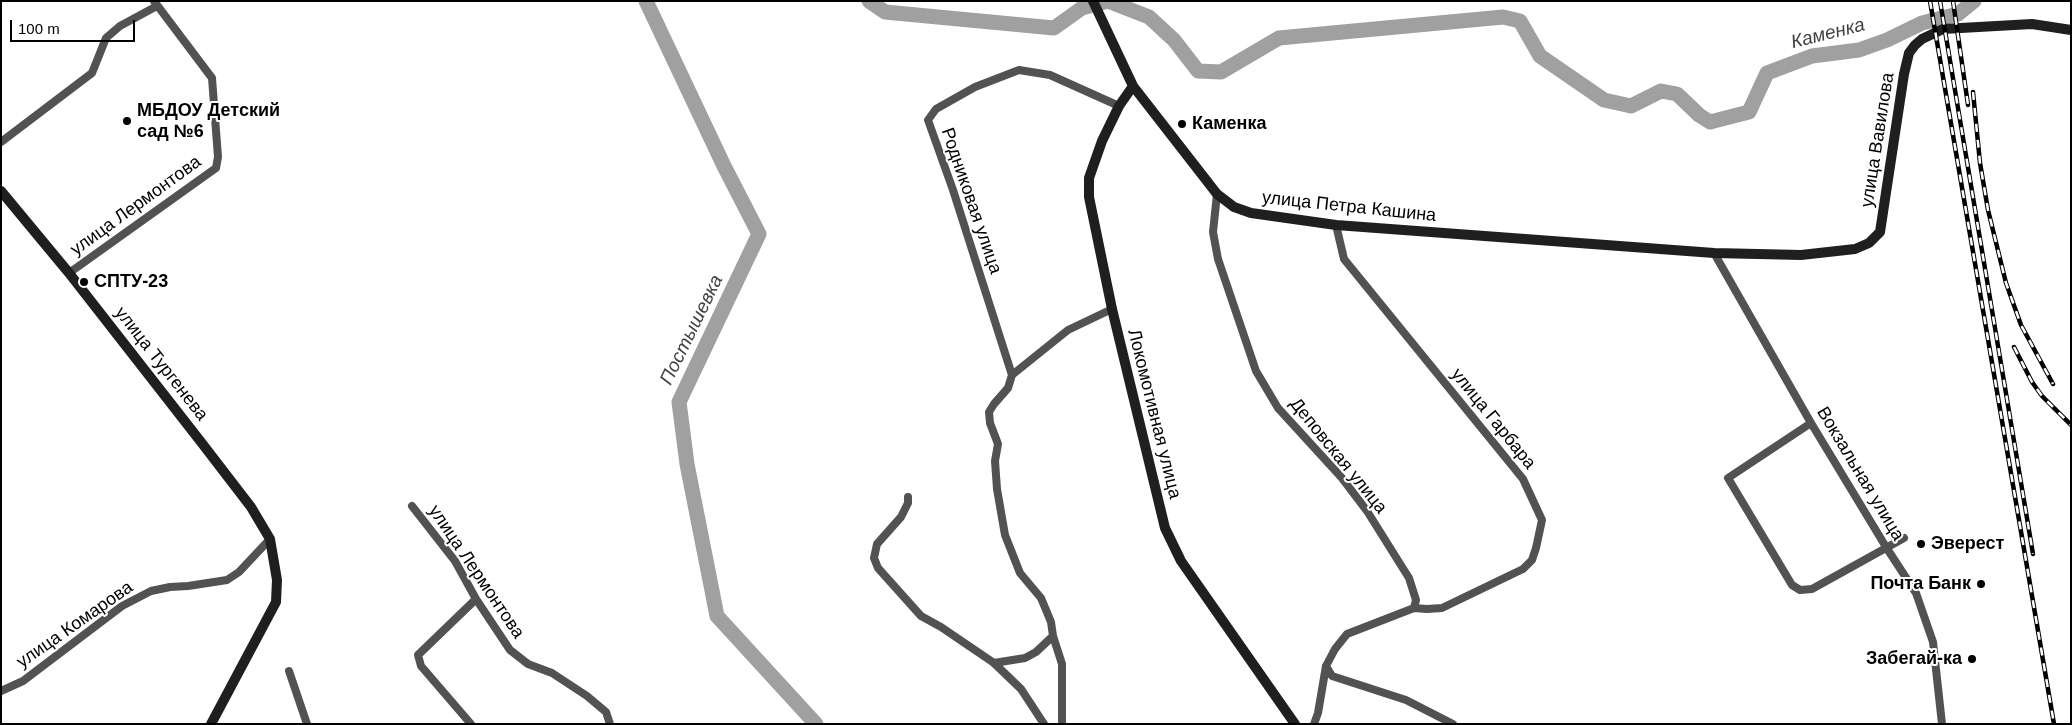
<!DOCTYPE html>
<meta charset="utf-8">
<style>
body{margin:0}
#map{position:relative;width:2072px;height:725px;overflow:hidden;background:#fff;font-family:Arial,sans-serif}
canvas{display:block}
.frame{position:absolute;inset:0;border:2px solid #000;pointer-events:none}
.scale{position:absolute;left:10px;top:20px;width:125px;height:22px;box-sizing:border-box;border:2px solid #000;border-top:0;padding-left:6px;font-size:15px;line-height:18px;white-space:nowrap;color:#000;-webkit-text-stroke:4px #fff;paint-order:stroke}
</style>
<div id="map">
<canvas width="2072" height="725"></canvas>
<div class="frame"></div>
<div class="scale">100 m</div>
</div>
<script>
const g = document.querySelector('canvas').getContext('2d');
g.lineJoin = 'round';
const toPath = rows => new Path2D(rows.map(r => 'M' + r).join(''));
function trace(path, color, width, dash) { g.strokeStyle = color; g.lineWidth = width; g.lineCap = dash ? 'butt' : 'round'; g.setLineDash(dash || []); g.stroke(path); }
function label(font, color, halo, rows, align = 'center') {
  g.font = font + ' Arial,sans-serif'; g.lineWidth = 4; g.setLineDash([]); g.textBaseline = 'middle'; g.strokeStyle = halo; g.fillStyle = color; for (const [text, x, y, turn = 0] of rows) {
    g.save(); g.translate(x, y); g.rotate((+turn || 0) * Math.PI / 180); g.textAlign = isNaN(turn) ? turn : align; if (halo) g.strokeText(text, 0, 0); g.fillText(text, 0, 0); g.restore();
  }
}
trace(toPath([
 [646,1,724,166,759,234,679,402,687,464,717,616,816,724],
 [869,1,885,12,1054,28,1082,8,1108,1,1149,17,1174,40,1198,71,1221,72,1279,38,1503,17,1520,21,1540,56,1604,100,1631,106,1661,91,1677,94,1699,115,1710,122,1749,112,1767,73,1812,56,1859,50,1887,40,1922,23,1958,14,1974,1]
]), '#a0a0a0', 15);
trace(toPath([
 [1,142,92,73,106,38,120,26,157,6],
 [1217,194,1213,232,1218,259,1256,371,1278,408,1342,478,1367,511,1409,578,1416,600,1414,608,1347,634,1335,649,1326,666,1318,713,1314,724],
 [1336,225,1344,259,1523,479,1542,520,1536,548,1532,560,1523,569,1442,608,1427,609,1414,608],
 [1714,253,1811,423,1886,547,1916,593,1933,642,1942,724],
 [69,273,216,168,218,157,212,78,154,1],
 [1012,375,1068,330,1112,309],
 [1811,423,1728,478,1792,585,1800,590,1812,589,1904,538],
 [908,497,908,503,901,517,877,544,874,558,878,568,921,616,941,627,994,663,1021,689,1044,724],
 [412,506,455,561,476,599,510,650,528,664,552,673,587,696,606,712,610,724],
 [1053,636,1062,664,1062,724],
 [994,663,1025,658,1036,652,1053,636,1051,622,1041,598,1020,573,1005,535,997,489,995,461,998,444,990,423,989,412,994,404,1008,388,1012,375,953,190,928,120,936,109,975,87,1019,70,1050,75,1119,106],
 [1326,666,1332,676,1406,700,1453,724],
 [289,671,307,724],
 [1,691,23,681,122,606,151,591,170,587,188,586,227,580,239,572,270,539],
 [471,724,421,666,418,655,476,599]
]), '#525252', 8);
trace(toPath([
 [1093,1,1133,86,1217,194,1234,207,1251,213,1336,225,1714,253,1801,255,1855,249,1869,243,1880,232,1904,74,1909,53,1915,45,1922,39,1943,29,2032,24,2071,30],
 [1133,86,1119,106,1102,141,1089,178,1089,197,1112,309,1165,528,1181,561,1295,724],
 [1,191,69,273,201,442,251,507,270,539,277,580,276,602,211,724]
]), '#1f1f1f', 10);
const rail = toPath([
 [1930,1,2054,724],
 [1940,1,2033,554],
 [1953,1,1968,105],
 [1973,92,1980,163,1988,210,2006,283,2021,325,2053,384],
 [2014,347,2032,382,2042,396,2071,425]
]);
trace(rail, '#000', 4.5);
trace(rail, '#fff', 2.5, [8]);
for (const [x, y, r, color] of [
 [127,121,5,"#000"],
 [1182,124,5,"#000"],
 [84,282,5,"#000"],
 [1921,544,5,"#000"],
 [1981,584,5,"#000"],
 [1972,659,5,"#000"]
]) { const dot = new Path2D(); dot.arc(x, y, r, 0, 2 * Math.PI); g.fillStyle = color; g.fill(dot); trace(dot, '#fff', 2); }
label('bold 18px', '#000', '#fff', [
 ["МБДОУ Детский",137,111],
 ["сад №6",137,132],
 ["Каменка",1192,124],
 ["СПТУ-23",94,282],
 ["Эверест",1931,544],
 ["Почта Банк",1971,584,"right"],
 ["Забегай-ка",1962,659,"right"]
], 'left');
label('18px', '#000', '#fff', [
 ["улица Вавилова",1878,140,-81],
 ["Родниковая улица",971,201,71],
 ["улица Лермонтова",136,206,-36],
 ["улица Петра Кашина",1349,207,6],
 ["улица Тургенева",161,364,52],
 ["Локомотивная улица",1154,414,76],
 ["улица Гарбара",1493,419,51],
 ["Деповская улица",1338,456,51],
 ["Вокзальная улица",1860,474,59],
 ["улица Лермонтова",476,572,56],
 ["улица Комарова",75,625,-35]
]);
label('italic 19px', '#414141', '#fff', [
 ["Каменка",1828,34,-14],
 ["Постышевка",692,330,-64]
]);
</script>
